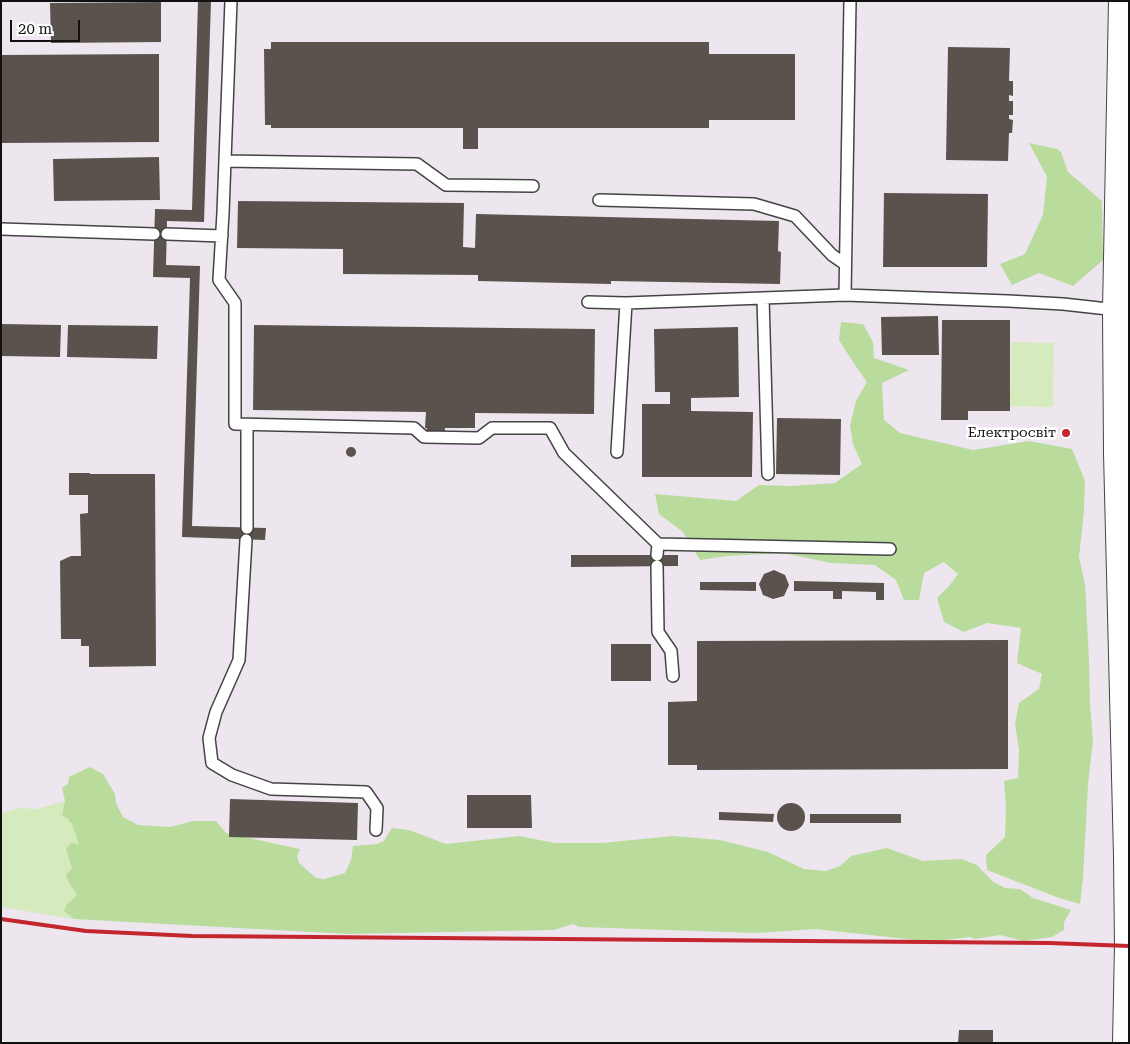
<!DOCTYPE html>
<meta charset="utf-8">
<style>
body{margin:0}
#map{position:relative;width:1130px;height:1044px;overflow:hidden;background:#fffdf5;font-family:"Roboto Serif",serif}
canvas{display:block}
.frame{position:absolute;inset:0;border:2px solid #111;pointer-events:none}
.scale{position:absolute;left:10px;top:20px;width:70px;height:22px;box-sizing:border-box;border:2px solid #111;border-top:0;padding-left:6px;font-size:15px;line-height:18px;white-space:nowrap;color:#111;-webkit-text-stroke:4px #fff;paint-order:stroke}
</style>
<div id="map">
<canvas width="1130" height="1044"></canvas>
<div class="frame"></div>
<div class="scale">20 m</div>
</div>
<script>
const g = document.querySelector('canvas').getContext('2d');
g.lineJoin = 'round';
function fillPath(path, color) { g.fillStyle = color; g.fill(path, 'evenodd'); }
const toPath = rows => new Path2D(rows.map(r => 'M' + r).join(''));
function trace(path, color, width, dash) { g.strokeStyle = color; g.lineWidth = width; g.lineCap = dash ? 'butt' : 'round'; g.setLineDash(dash || []); g.stroke(path); }
function label(font, color, halo, rows, align = 'center') {
  g.font = font + ' "Roboto Serif",serif'; g.lineWidth = 5; g.setLineDash([]); g.textBaseline = 'middle'; g.strokeStyle = halo; g.fillStyle = color; for (const [text, x, y, turn = 0] of rows) {
    g.save(); g.translate(x, y); g.rotate((+turn || 0) * Math.PI / 180); g.textAlign = isNaN(turn) ? turn : align; if (halo) g.strokeText(text, 0, 0); g.fillText(text, 0, 0); g.restore();
  }
}
fillPath(toPath([
 [1,1,1129,1,1129,1043,7,1043,1,1039]
]), '#eee6ef');
fillPath(toPath([
 [1011,342,1054,343,1053,407,1010,406],
 [65,801,62,815,68,819,72,824,79,844,66,849,72,869,68,881,77,895,67,904,64,911,74,919,1,907,1,813,19,808,37,809]
]), '#d5ebbd');
fillPath(toPath([
 [1029,143,1057,149,1061,152,1068,172,1102,201,1103,260,1073,286,1039,273,1012,285,1000,264,1025,254,1043,215,1047,177],
 [841,322,863,324,873,342,874,358,909,370,882,383,884,420,900,433,973,450,1029,441,1072,449,1085,481,1084,510,1079,557,1085,584,1089,660,1090,704,1093,741,1088,784,1083,878,1080,904,1059,898,987,870,986,855,1005,837,1006,807,1004,781,1018,778,1019,750,1015,723,1019,703,1039,689,1042,674,1017,663,1021,628,987,623,964,632,944,622,937,598,949,586,958,574,944,562,924,573,919,600,904,600,896,580,875,565,831,563,783,553,727,556,700,560,683,532,659,514,655,494,736,501,759,485,792,486,835,483,862,464,853,444,850,426,856,401,867,382,857,368,839,340],
 [90,767,103,774,115,794,116,803,123,817,138,825,170,827,193,821,216,821,226,833,300,849,297,856,299,863,316,878,324,879,345,873,351,860,353,846,377,844,384,841,392,828,409,830,446,844,519,836,555,843,602,843,673,836,720,840,768,852,804,869,826,871,840,866,851,856,887,848,923,861,961,859,977,865,992,881,1005,888,1020,889,1033,898,1071,910,1064,922,1064,930,1052,937,1024,941,1000,935,975,939,970,937,945,940,916,940,815,929,756,933,580,927,573,924,554,930,348,934,74,919,64,911,67,904,77,895,68,881,66,874,72,869,66,849,71,843,79,844,72,824,68,819,62,815,65,801,62,788,68,784,69,777]
]), '#b9dc9c');
fillPath(toPath([
 [198,1,211,1,204,222,167,221,166,265,200,266,192,526,266,528,265,540,182,537,190,278,153,277,155,209,192,210],
 [161,2,161,42,51,43,50,3],
 [271,42,709,42,709,54,795,54,795,120,709,120,709,128,478,128,478,149,463,149,463,128,271,128,271,125,265,125,264,49,271,49],
 [948,47,1010,48,1009,81,1013,81,1013,96,1009,95,1009,101,1013,101,1013,115,1009,115,1009,119,1013,120,1012,133,1009,133,1008,161,946,160],
 [159,54,159,142,1,143,1,55],
 [159,157,160,200,54,201,53,159],
 [884,193,988,194,987,267,883,267],
 [238,201,464,203,463,247,475,248,476,214,779,221,778,251,781,252,780,284,611,281,611,284,478,281,478,275,343,274,343,249,237,248],
 [938,316,939,355,882,355,881,317],
 [942,320,1010,320,1010,411,968,411,968,420,941,420],
 [1,324,61,325,60,357,1,356],
 [68,325,158,326,157,359,67,357],
 [254,325,595,329,594,414,475,413,475,428,445,428,445,432,426,431,427,428,425,428,426,412,253,410],
 [738,327,739,397,691,398,691,411,753,412,752,477,642,477,642,404,670,404,670,392,655,392,654,329],
 [777,418,841,419,840,475,776,474],
 '346 452a5 5 0 1 1 10 0a5 5 0 1 1-10 0Z',
 [69,473,90,473,90,474,155,474,156,666,89,667,89,646,81,646,81,639,61,639,60,561,71,556,81,556,80,514,88,513,88,495,69,495],
 [571,555,678,555,678,566,571,567],
 [774,570,785,575,789,585,784,596,773,599,763,595,759,584,764,574],
 [794,581,884,583,884,600,876,600,876,592,842,591,842,599,833,599,833,591,794,591],
 [700,582,756,582,756,591,700,590],
 [1008,640,1008,769,697,770,697,765,668,765,668,702,697,701,697,641],
 [611,644,651,644,651,681,611,681],
 [467,795,531,795,532,828,467,828],
 [230,799,358,803,357,840,229,837],
 '777 817a14 14 0 1 1 28 0a14 14 0 1 1-28 0Z',
 [719,812,774,814,773,822,719,820],
 [810,814,901,814,901,823,810,823],
 [959,1030,993,1030,993,1043,958,1043]
]), '#5a524d');
const service = toPath([
 [231,1,223,213,219,280,235,303,235,424,414,428,424,437,479,438,492,428,550,428,564,453,658,544,657,555],
 [225,161,417,164,446,185,533,186],
 [599,200,754,204,795,216,832,255,845,264],
 [1,229,154,234],
 [167,234,222,236],
 [845,295,850,1],
 [763,298,768,474],
 [588,302,626,303,845,295,1008,301,1063,304,1117,310],
 [617,452,626,303],
 [247,528,247,425],
 [246,540,239,660,216,712,209,738,212,763,232,775,271,789,366,792,377,808,376,830],
 [658,544,890,549],
 [657,566,658,632,671,651,673,676]
]);
const tertiary = toPath([
 [1123,1,1117,310,1118,453,1128,856,1129,946,1127,1043]
]);
trace(service, '#444', 14);
trace(tertiary, '#444', 30);
trace(service, '#fff', 11);
trace(tertiary, '#fff', 28);
trace(toPath([
 [1,919,86,931,192,936,1049,943,1129,946]
]), '#c4262e', 4);
for (const [x, y, r, color] of [
 [1066,433,5,"#c4262e"]
]) { const dot = new Path2D(); dot.arc(x, y, r, 0, 2 * Math.PI); g.fillStyle = color; g.fill(dot); trace(dot, '#fff', 2); }
label('14px', '#111', '#fff', [
 ["Електросвіт",1056,433]
], 'right');
</script>
